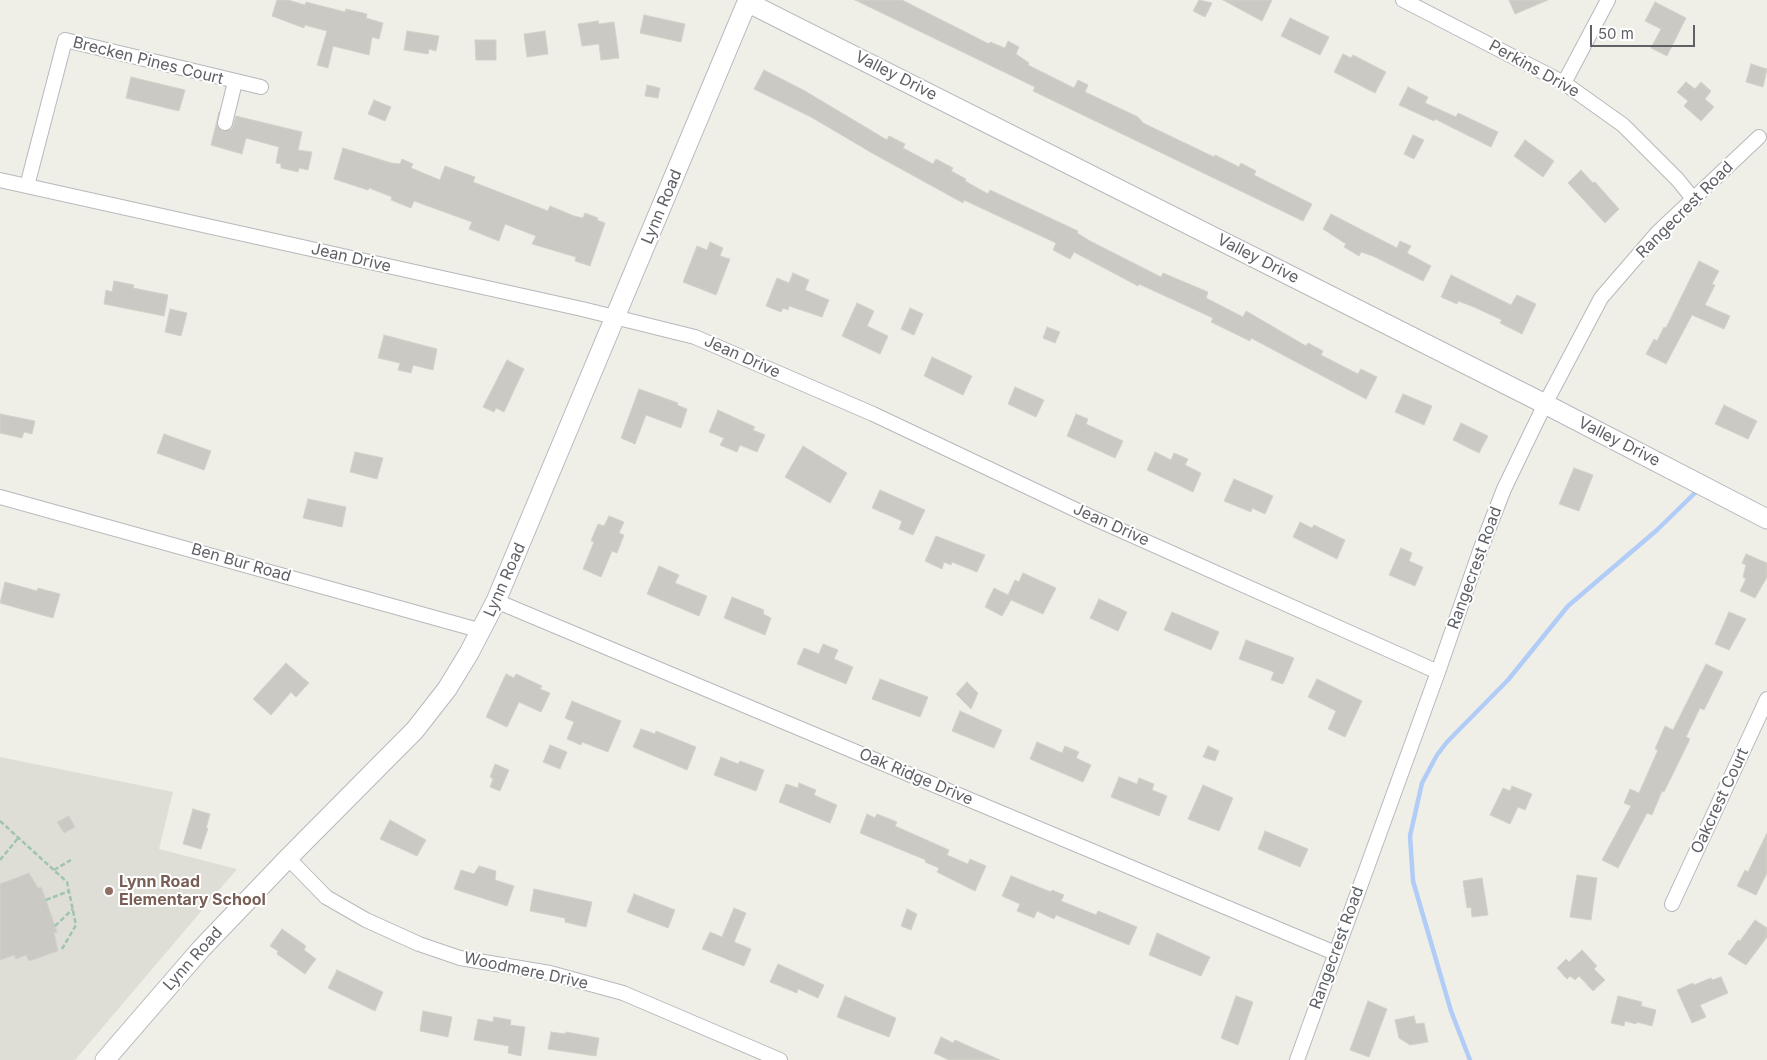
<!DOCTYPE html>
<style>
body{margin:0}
#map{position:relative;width:1767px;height:1060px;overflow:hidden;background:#efefe8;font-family:Inter,sans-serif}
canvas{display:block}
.scale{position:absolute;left:1590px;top:25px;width:105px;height:22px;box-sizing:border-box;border:2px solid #5f6166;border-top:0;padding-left:6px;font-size:15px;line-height:18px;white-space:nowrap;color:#5f6166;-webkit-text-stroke:4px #fff;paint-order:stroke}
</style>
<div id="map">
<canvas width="1767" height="1060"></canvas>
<div class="scale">50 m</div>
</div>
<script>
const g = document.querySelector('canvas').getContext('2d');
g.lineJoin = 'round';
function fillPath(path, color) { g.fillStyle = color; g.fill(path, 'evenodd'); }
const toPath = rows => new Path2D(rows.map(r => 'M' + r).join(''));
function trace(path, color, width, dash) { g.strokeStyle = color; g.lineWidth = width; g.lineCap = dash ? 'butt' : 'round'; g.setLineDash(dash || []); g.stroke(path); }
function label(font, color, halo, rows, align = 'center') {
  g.font = font + ' Inter,sans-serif'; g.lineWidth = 4; g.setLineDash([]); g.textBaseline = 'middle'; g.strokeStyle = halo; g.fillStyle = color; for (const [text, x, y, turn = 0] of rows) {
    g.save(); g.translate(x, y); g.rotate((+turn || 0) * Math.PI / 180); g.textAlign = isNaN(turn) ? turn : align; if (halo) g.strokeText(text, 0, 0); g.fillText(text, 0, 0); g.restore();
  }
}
fillPath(toPath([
 [0,757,173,792,159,849,237,869,75,1060,0,1060]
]), '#dfded6');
trace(toPath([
 [1470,1060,1451,1011,1413,881,1410,836,1422,783,1437,755,1447,742,1508,680,1568,606,1657,530,1700,488]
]), '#b1ccf6', 4.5);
const building = toPath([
 [277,0,288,0,305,5,306,2,345,12,346,9,367,14,366,18,383,23,379,39,372,37,369,55,333,46,328,68,317,65,327,31,305,25,304,28,272,16,277,0],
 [855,0,902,0,989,44,990,42,1005,48,1008,41,1019,47,1016,54,1029,63,1028,65,1074,88,1078,80,1088,85,1085,92,1138,117,1143,123,1214,157,1215,155,1239,167,1241,163,1256,171,1254,175,1312,204,1303,221,1033,91,1035,87,855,0],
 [1199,0,1212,3,1205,17,1193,11,1199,0],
 [1223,0,1272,0,1262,21,1223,0],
 [1509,0,1548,0,1515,14,1509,0],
 [1655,2,1686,18,1667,56,1651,48,1661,29,1645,21,1655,2],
 [644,15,685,24,681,42,640,33,644,15],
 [1290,18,1329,37,1320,55,1281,36,1290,18],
 [598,21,599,24,614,22,619,58,601,60,599,44,582,46,578,24,598,21],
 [407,31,439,36,436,51,429,49,428,54,404,50,407,31],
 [545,31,548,54,527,57,524,34,545,31],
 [475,40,496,40,496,60,476,60,475,40],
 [1343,54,1351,58,1353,55,1386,72,1375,93,1334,72,1343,54],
 [1751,64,1767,69,1763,87,1746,82,1751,64],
 [764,70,805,91,887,140,889,136,905,144,903,148,933,164,936,159,953,168,951,171,966,179,965,181,988,194,990,190,1078,231,1077,233,1090,241,1161,277,1163,273,1208,292,1206,298,1243,317,1246,311,1306,346,1308,343,1323,351,1321,355,1358,374,1361,369,1377,377,1366,399,1251,338,1250,341,1211,322,1213,318,1139,284,1138,286,1074,252,1070,259,1053,250,1056,243,964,200,963,203,872,153,811,117,754,89,764,70],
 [131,77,185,90,179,111,126,98,131,77],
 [1686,82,1695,89,1701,82,1711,91,1705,99,1714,107,1701,121,1684,106,1688,101,1677,92,1686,82],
 [647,85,660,88,658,98,645,96,647,85],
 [1408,87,1428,97,1425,103,1456,117,1458,113,1498,132,1491,147,1435,119,1434,121,1399,105,1408,87],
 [374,100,391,107,385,121,368,114,374,100],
 [219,112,217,125,222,131,232,129,236,116,302,132,298,150,312,152,308,170,299,168,298,172,281,168,281,164,276,163,279,147,246,138,242,154,211,145,219,112],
 [1413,135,1424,140,1414,159,1404,154,1413,135],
 [1525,140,1554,161,1543,177,1514,156,1525,140],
 [343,148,391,163,400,164,402,159,413,164,411,168,440,180,445,166,475,177,473,182,548,211,550,206,574,216,583,218,585,213,598,218,597,220,605,223,590,266,575,261,576,257,532,244,536,236,505,224,499,241,469,229,472,222,414,201,411,208,391,200,392,197,369,188,368,190,334,179,343,148],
 [1581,170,1593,183,1595,182,1619,209,1605,223,1568,183,1581,170],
 [1331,214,1397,248,1400,241,1411,246,1407,253,1431,266,1423,281,1373,256,1361,252,1359,256,1344,247,1346,244,1323,229,1331,214],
 [710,242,723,248,720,256,730,259,716,295,683,282,697,246,707,250,710,242],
 [1699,261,1719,271,1712,284,1715,285,1705,305,1730,316,1724,329,1692,315,1666,364,1646,354,1654,339,1657,341,1664,327,1666,328,1699,261],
 [793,273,809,280,805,290,829,300,822,317,789,306,788,310,783,308,781,312,766,306,777,278,789,283,793,273],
 [1451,275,1511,305,1517,295,1536,304,1522,334,1500,323,1502,320,1474,307,1458,301,1457,304,1441,297,1451,275],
 [114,281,134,285,133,288,168,295,164,316,104,304,106,290,112,292,114,281],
 [857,303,874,311,867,326,888,336,880,354,842,336,857,303],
 [910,308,923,314,914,335,901,329,910,308],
 [170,309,187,313,181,336,165,332,170,309],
 [1047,327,1060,332,1055,343,1043,338,1047,327],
 [384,335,437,349,433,370,413,365,411,373,398,370,400,363,378,358,384,335],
 [932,357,972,376,963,395,924,376,932,357],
 [507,360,524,369,504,412,496,408,494,412,483,407,507,360],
 [1015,387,1044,400,1036,417,1008,404,1015,387],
 [639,389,678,403,677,405,687,409,681,428,646,415,635,444,621,438,639,389],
 [1403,394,1432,406,1424,425,1395,412,1403,394],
 [1724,405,1757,421,1748,439,1715,424,1724,405],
 [718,410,755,427,753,430,765,435,757,452,740,445,737,452,720,445,724,438,709,432,718,410],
 [0,414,35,421,32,434,24,432,22,438,0,433,0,414],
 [1076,414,1088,419,1086,424,1123,441,1115,458,1067,436,1076,414],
 [1461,423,1488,436,1479,453,1453,440,1461,423],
 [164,434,211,451,204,470,157,453,164,434],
 [803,446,847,473,830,503,785,477,803,446],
 [355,452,383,458,377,479,350,472,355,452],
 [1155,452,1171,460,1174,453,1188,459,1185,465,1201,473,1193,492,1147,470,1155,452],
 [1574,468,1593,475,1579,511,1559,504,1574,468],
 [1234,479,1273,496,1265,514,1252,508,1251,512,1224,501,1234,479],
 [880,490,925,510,913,535,899,529,902,521,872,508,880,490],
 [308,499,346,507,342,527,303,518,308,499],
 [609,516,624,522,619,533,624,535,617,553,612,551,601,577,583,569,594,542,591,541,598,524,604,526,609,516],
 [1300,522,1312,528,1314,525,1345,540,1337,559,1293,537,1300,522],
 [936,536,985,555,977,572,952,562,951,565,944,562,942,569,925,561,936,536],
 [1401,548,1412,553,1409,561,1423,567,1415,586,1389,575,1401,548],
 [1746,554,1767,563,1767,577,1755,598,1740,591,1746,579,1743,577,1746,565,1742,563,1746,554],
 [659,566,679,575,675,583,707,596,699,616,647,594,659,566],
 [1023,573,1056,588,1043,614,1011,600,1002,616,985,607,994,588,1008,595,1015,580,1019,582,1023,573],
 [5,582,37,591,38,588,60,594,53,618,0,603,5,582],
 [732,597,764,610,763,614,771,618,765,635,724,618,732,597],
 [1099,599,1127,612,1118,631,1090,618,1099,599],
 [1172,612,1219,632,1211,650,1164,630,1172,612],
 [1729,612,1746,619,1729,650,1715,644,1729,612],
 [1246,640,1294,658,1283,684,1271,680,1274,672,1239,659,1246,640],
 [823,644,838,650,834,659,853,667,846,684,797,664,804,648,819,654,823,644],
 [286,663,309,683,296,697,291,692,271,715,253,699,286,663],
 [1706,664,1723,672,1704,710,1700,708,1686,737,1690,739,1664,792,1662,791,1652,815,1647,813,1618,868,1602,860,1631,806,1624,803,1630,789,1639,793,1658,750,1655,749,1665,726,1673,730,1706,664],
 [506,674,514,678,516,674,542,686,540,689,550,693,541,712,519,702,507,727,486,717,506,674],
 [880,679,928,697,920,717,872,699,880,679],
 [1317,679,1362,701,1345,737,1328,729,1336,711,1308,697,1317,679],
 [967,682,978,693,971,709,956,694,967,682],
 [572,701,621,721,608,752,582,742,581,745,567,739,574,722,565,718,572,701],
 [960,711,1002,730,994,748,952,731,960,711],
 [641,729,655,734,656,731,696,747,687,770,633,747,641,729],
 [1037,742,1062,753,1065,746,1079,752,1076,758,1091,765,1083,782,1030,759,1037,742],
 [550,745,567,752,560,769,543,762,550,745],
 [1208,746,1219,751,1215,761,1203,757,1208,746],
 [721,757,738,764,740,761,764,770,756,791,714,775,721,757],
 [495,764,509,770,500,791,490,787,493,779,490,777,495,764],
 [1119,777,1137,784,1139,778,1154,784,1152,790,1167,796,1159,816,1111,797,1119,777],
 [799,783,816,790,814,795,837,805,830,823,779,802,786,784,798,788,799,783],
 [1203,785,1233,798,1219,831,1188,819,1203,785],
 [1512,786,1532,794,1525,810,1518,807,1510,824,1490,815,1503,788,1510,791,1512,786],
 [193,809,210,814,206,828,208,828,201,849,183,844,193,809],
 [867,814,875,818,877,814,897,822,895,826,949,850,947,855,968,864,970,859,986,866,975,891,937,872,939,868,925,862,926,860,860,833,867,814],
 [69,816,75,827,64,833,57,822,69,816],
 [390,820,426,840,417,856,380,839,390,820],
 [1265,831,1308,849,1300,867,1258,849,1265,831],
 [1767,833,1767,873,1756,895,1737,886,1745,870,1748,872,1767,833],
 [479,866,496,871,495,880,514,886,507,906,454,889,461,870,474,874,479,866],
 [29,873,38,888,41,887,46,900,57,932,54,933,58,951,29,961,26,955,16,959,14,955,0,960,0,884,29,873],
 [1577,875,1597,878,1591,920,1570,917,1577,875],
 [1011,876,1051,892,1052,890,1064,895,1061,901,1096,915,1098,911,1137,927,1129,945,1056,915,1054,919,1037,911,1034,918,1017,911,1020,904,1002,896,1011,876],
 [1482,878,1488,915,1472,917,1471,907,1467,908,1463,881,1482,878],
 [534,889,592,902,586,927,565,922,565,918,530,911,534,889],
 [634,894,675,910,668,928,627,912,634,894],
 [734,908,746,913,734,942,751,949,744,966,702,949,710,932,722,937,734,908],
 [907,909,917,914,911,930,901,926,907,909],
 [1755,920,1767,928,1767,937,1746,965,1728,954,1738,940,1740,941,1755,920],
 [282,929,306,946,304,950,316,959,305,974,277,954,278,951,270,946,282,929],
 [1157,933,1210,957,1201,976,1149,955,1157,933],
 [1582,950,1597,966,1594,969,1605,980,1593,991,1579,976,1575,980,1570,976,1567,979,1557,968,1566,959,1569,962,1582,950],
 [778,964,824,985,818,998,798,989,797,993,770,982,778,964],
 [337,970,383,992,375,1011,328,988,337,970],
 [1721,977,1728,993,1700,1005,1706,1017,1692,1023,1677,990,1693,983,1694,985,1711,978,1712,980,1721,977],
 [845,996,896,1018,889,1037,837,1017,845,996],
 [1236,996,1253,1002,1238,1045,1221,1038,1236,996],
 [1618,996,1642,1002,1641,1006,1656,1010,1652,1026,1637,1022,1636,1024,1625,1021,1624,1026,1611,1023,1618,996],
 [1368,1001,1387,1009,1369,1057,1350,1050,1368,1001],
 [423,1011,452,1017,448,1037,420,1031,423,1011],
 [1414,1016,1416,1024,1424,1023,1428,1042,1410,1045,1399,1038,1395,1020,1414,1016],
 [494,1017,511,1020,510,1025,525,1027,521,1056,508,1053,509,1046,474,1040,478,1019,493,1022,494,1017],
 [551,1032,565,1034,566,1032,599,1038,596,1056,548,1049,551,1032],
 [941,1037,953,1043,955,1040,1000,1060,949,1060,934,1053,941,1037]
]);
fillPath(building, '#cbc9c4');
trace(building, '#d3d2c6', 1);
const street = toPath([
 [1403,0,1564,83,1623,125,1678,180,1694,200],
 [1564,83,1608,0],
 [225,123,235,82],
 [0,180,582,309,695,337,873,414,1091,517,1438,672],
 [27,186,65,40,261,87],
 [0,497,482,631],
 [496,601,1335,953],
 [288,858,326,897,366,920,419,944,460,958,550,973,623,993,780,1060],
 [1672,904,1767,699],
 [1297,1060,1438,672,1481,548,1504,489,1545,404,1601,298,1658,232,1759,137]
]);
const secondary = toPath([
 [747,2,1545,404,1767,519],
 [105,1060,201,949,288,858,415,730,447,689,469,653,496,601,748,0]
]);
trace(street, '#b7b8bc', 16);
trace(secondary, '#b6b8bd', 21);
trace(toPath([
 [0,821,67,882,76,925,62,949],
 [0,860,19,837],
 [54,870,71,860],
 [46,900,69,891],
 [55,926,73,909]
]), '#a1c4b1', 2.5, [5, 2.5]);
trace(street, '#fff', 14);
trace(secondary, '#fff', 19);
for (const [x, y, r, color] of [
 [109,891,5,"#8d6e63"]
]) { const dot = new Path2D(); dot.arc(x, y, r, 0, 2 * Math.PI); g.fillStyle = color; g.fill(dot); trace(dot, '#fff', 2); }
label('16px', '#5f6166', '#fff', [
 ["Brecken Pines Court",148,61,14],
 ["Perkins Drive",1534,69,29],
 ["Valley Drive",896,76,27],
 ["Lynn Road",662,207,-67],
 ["Rangecrest Road",1685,210,-45],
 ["Jean Drive",351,258,13],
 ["Valley Drive",1258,259,27],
 ["Jean Drive",742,357,24],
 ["Valley Drive",1619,442,27],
 ["Jean Drive",1111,525,24],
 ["Ben Bur Road",241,563,16],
 ["Rangecrest Road",1475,568,-70],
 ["Lynn Road",505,580,-66],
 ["Oak Ridge Drive",916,777,23],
 ["Oakcrest Court",1720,801,-65],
 ["Rangecrest Road",1337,948,-70],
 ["Lynn Road",193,959,-48],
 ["Woodmere Drive",526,971,12]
]);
label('bold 16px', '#785e54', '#fff', [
 ["Lynn Road",119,882],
 ["Elementary School",119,900]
], 'left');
</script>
